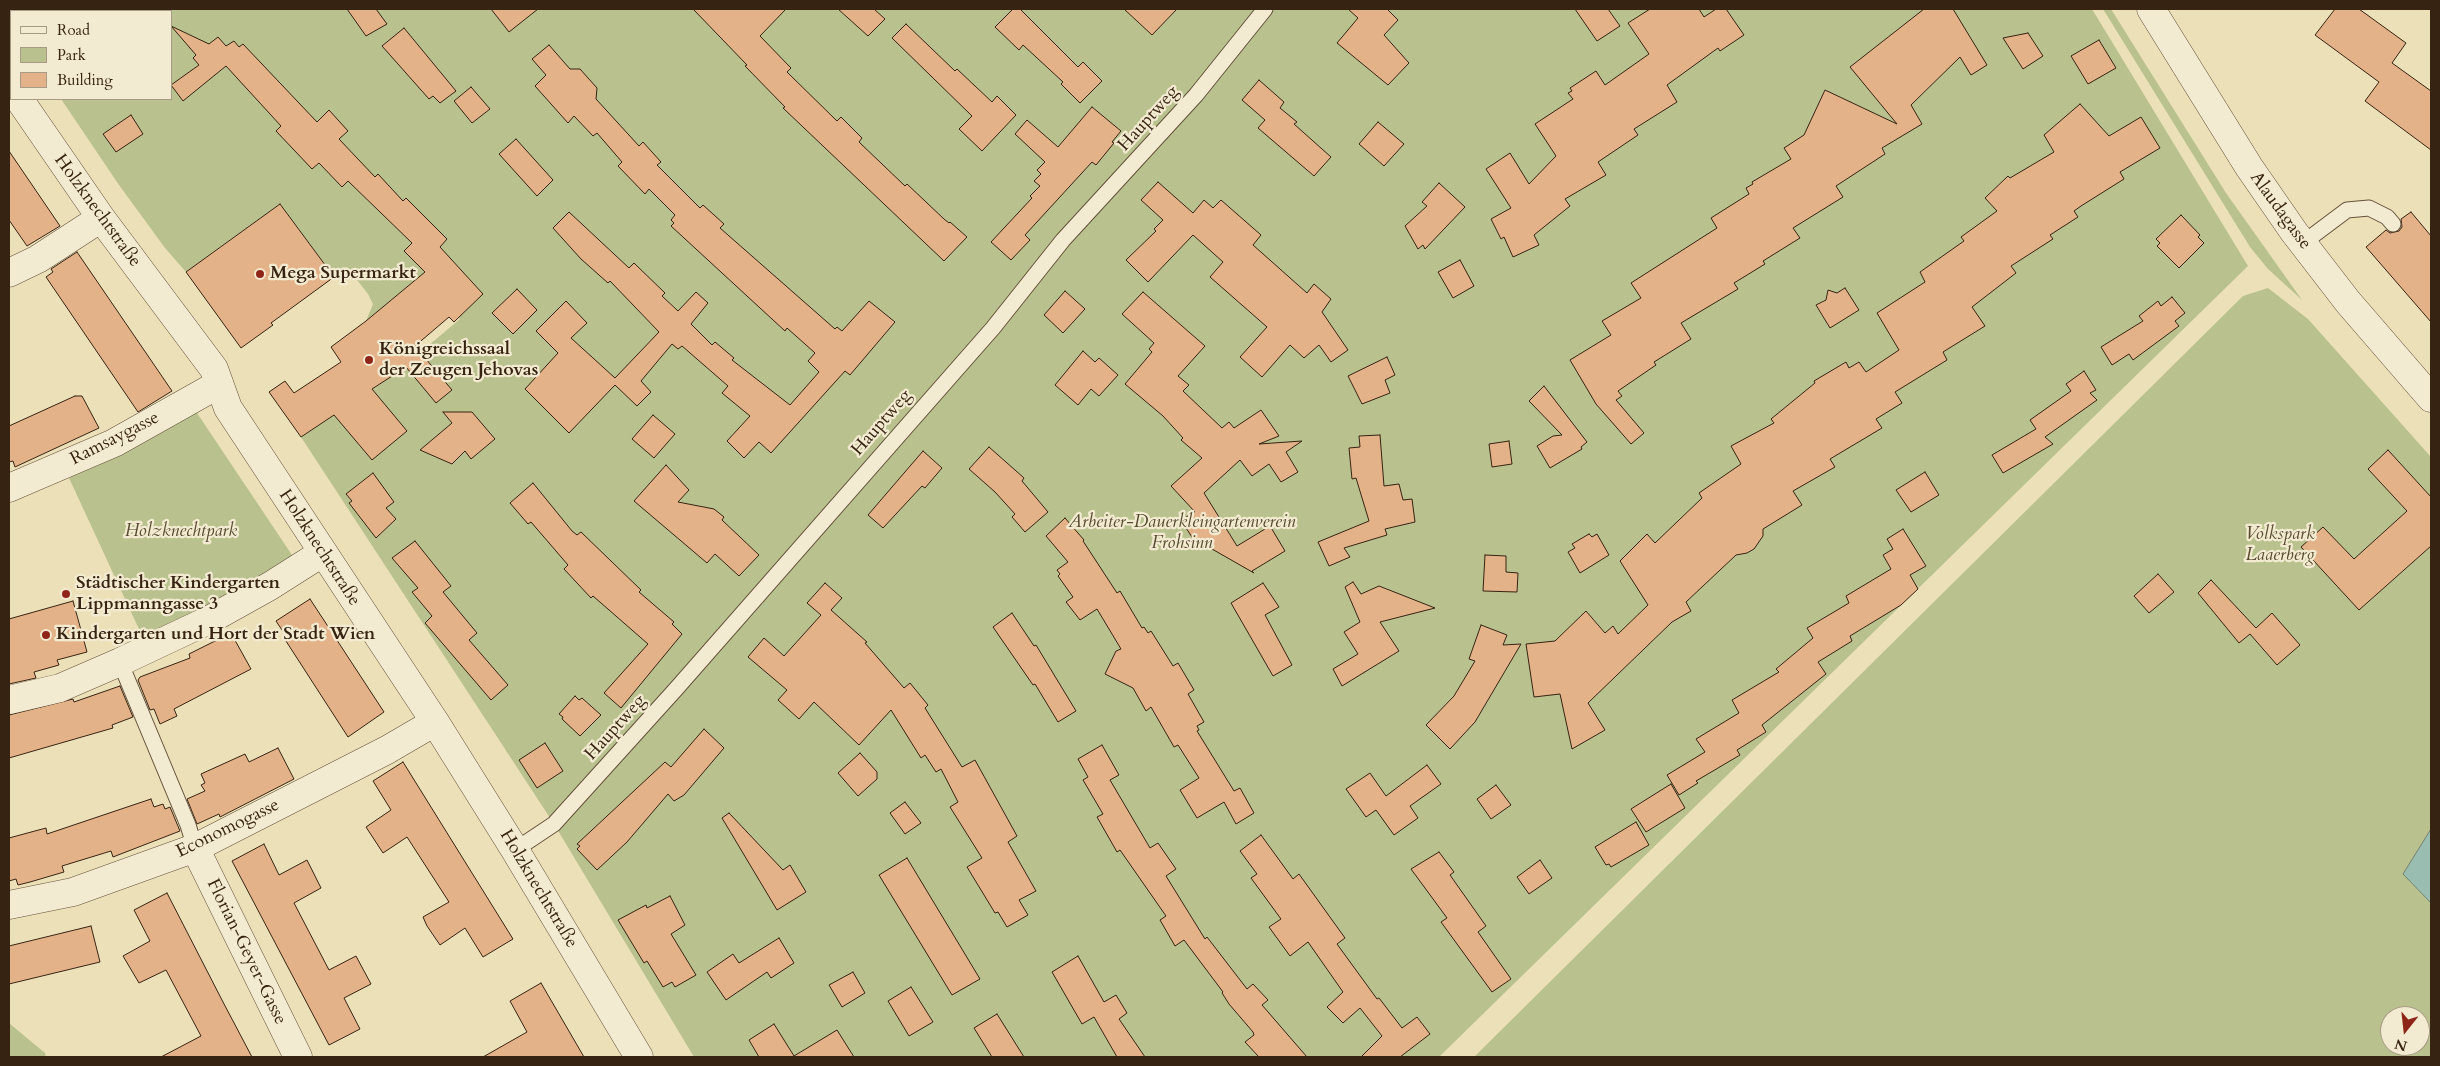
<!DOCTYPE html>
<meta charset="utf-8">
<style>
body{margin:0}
#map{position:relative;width:2440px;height:1066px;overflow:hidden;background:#ece0b8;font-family:Cardo,serif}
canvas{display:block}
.frame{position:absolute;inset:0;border:10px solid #362311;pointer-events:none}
.legend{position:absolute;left:10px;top:10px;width:162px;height:90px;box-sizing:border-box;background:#f3ebd1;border:1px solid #a79b84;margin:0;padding:6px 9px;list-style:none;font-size:15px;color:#362311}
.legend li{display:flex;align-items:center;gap:10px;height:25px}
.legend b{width:25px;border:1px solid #a79b84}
.north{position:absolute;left:2380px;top:1006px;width:50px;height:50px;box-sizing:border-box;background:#f3ebd1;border:1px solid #a79b84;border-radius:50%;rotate:196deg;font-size:14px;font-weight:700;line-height:20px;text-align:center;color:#362311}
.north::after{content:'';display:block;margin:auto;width:18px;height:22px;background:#8f2418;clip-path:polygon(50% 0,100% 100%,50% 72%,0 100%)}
</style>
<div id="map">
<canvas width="2440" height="1066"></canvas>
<div class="frame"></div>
<ul class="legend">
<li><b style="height:6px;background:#f3ebd1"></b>Road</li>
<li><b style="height:14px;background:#b9c28e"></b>Park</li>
<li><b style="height:14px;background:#e4b288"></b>Building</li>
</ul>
<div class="north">N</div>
</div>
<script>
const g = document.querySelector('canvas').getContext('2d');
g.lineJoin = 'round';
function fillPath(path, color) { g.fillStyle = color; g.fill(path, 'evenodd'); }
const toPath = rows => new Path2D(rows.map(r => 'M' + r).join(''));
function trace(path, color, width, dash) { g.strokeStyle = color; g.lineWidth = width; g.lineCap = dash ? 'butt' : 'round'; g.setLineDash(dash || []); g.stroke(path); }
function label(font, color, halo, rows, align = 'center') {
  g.font = font + ' Cardo,serif'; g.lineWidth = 4.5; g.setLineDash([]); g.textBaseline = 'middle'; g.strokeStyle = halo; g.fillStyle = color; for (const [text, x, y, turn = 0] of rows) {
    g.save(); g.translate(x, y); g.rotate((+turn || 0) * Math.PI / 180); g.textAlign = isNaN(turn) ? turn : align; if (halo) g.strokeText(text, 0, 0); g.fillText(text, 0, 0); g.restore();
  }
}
fillPath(toPath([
 [9,9,2092,9,2248,266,1439,1057,694,1057,554,824,301,437,392,376,460,319,417,279,366,321,373,304,368,294,347,267,334,277,280,204,186,272,165,248,119,185,61,99,171,99,171,11,11,11,11,25,9,21],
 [2103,9,2111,9,2226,193,2302,300,2268,269,2250,247],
 [2268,288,2308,319,2431,457,2431,829,2403,874,2431,903,2431,1057,1474,1057,2243,296],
 [2390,1016,2420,1016,2420,1046,2390,1046],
 [195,410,294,558,144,640,69,478,125,452],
 [9,1023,45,1053,46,1057,9,1057]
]), '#b9c28e');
const water = toPath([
 [2431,829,2431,903,2403,874,2431,829]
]);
fillPath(water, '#99bdb0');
trace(water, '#717f70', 1);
const building = toPath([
 [347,9,376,9,387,24,366,36,347,9],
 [491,9,538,9,509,32,491,9],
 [693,9,786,9,760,36,791,68,787,72,837,121,841,117,862,138,859,142,905,186,907,184,944,219,949,223,950,222,967,237,944,261,783,108,785,107,745,66,747,65,693,9],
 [838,9,874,9,885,19,868,36,838,9],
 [1013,9,1020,9,1078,67,1083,62,1102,81,1080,103,1061,84,1063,82,1023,45,1019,50,995,27,1013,9],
 [1124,9,1177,9,1152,35,1124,9],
 [1348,9,1387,9,1398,20,1384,35,1409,63,1388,85,1337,43,1358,18,1348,9],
 [1575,9,1608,9,1620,26,1597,41,1575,9],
 [1650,9,1699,9,1704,17,1716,9,1726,9,1744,35,1720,51,1718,48,1667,85,1677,102,1634,129,1638,135,1598,162,1606,175,1565,199,1570,206,1534,235,1539,245,1513,257,1504,237,1501,239,1491,219,1511,208,1486,169,1510,153,1529,184,1556,156,1535,124,1573,99,1568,93,1572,91,1570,88,1596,71,1605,85,1649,54,1628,23,1650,9],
 [1924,9,1953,9,1987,65,1971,75,1960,57,1911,105,1922,124,1882,148,1885,154,1836,186,1843,197,1793,228,1800,238,1763,261,1765,264,1734,283,1738,289,1681,323,1691,339,1654,362,1656,365,1618,391,1622,396,1616,400,1644,433,1631,444,1596,404,1570,360,1611,335,1602,321,1641,298,1631,283,1717,228,1711,218,1749,194,1746,188,1753,184,1752,182,1791,159,1784,148,1804,135,1825,90,1897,124,1850,67,1924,9],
 [2335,9,2359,9,2406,43,2392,63,2431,91,2431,150,2365,101,2379,82,2315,35,2335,9],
 [906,24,955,71,957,69,992,102,997,96,1016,115,982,151,959,129,972,116,892,38,906,24],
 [171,26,209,44,218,37,226,46,234,41,239,47,243,44,317,122,329,110,348,131,339,139,375,177,378,174,403,201,406,198,447,239,440,247,483,294,454,322,449,317,415,346,452,390,436,403,406,367,372,389,407,431,372,460,334,415,301,437,269,392,285,381,294,393,341,362,331,347,366,321,425,272,404,251,412,243,348,181,342,187,319,163,312,169,276,131,281,126,226,66,183,101,171,85,199,65,193,58,196,55,171,26],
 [404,28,456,91,440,103,433,96,429,99,382,46,404,28],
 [2028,33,2043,56,2023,69,2003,38,2028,33],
 [2099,40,2116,68,2088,84,2071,56,2099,40],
 [549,45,570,69,580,69,597,88,596,99,639,146,643,142,661,162,657,165,700,208,703,205,724,224,720,228,835,329,837,327,842,331,869,301,895,322,850,375,845,371,771,453,759,442,744,458,727,441,750,416,722,393,728,386,682,346,678,349,672,344,641,381,651,392,637,406,615,385,569,433,525,389,558,353,536,331,566,301,587,323,571,338,615,378,659,332,610,281,608,283,581,259,553,228,569,212,629,268,634,263,665,293,662,296,678,311,696,292,708,303,691,324,712,345,715,342,734,358,732,360,790,405,819,372,808,361,815,353,787,328,785,331,671,226,674,223,671,220,675,215,649,189,645,194,618,166,622,162,597,133,593,136,574,116,568,123,535,86,546,75,532,59,549,45],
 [1259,80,1284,102,1280,108,1297,122,1294,124,1331,157,1314,176,1258,128,1265,120,1242,100,1259,80],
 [471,87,490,109,472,123,454,101,471,87],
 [2080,104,2109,136,2141,117,2160,148,2120,172,2124,179,2081,206,2074,211,2078,217,2050,235,2053,239,2011,266,2016,273,1972,307,1985,326,1943,352,1947,360,1895,392,1902,403,1876,419,1882,428,1830,459,1835,467,1793,491,1802,505,1763,529,1763,536,1754,549,1747,553,1736,555,1686,602,1691,611,1672,622,1588,703,1605,730,1572,749,1560,694,1534,697,1526,644,1555,641,1586,611,1605,633,1613,626,1618,634,1648,605,1620,561,1647,534,1655,543,1702,498,1699,493,1741,464,1731,446,1774,423,1771,419,1815,383,1814,381,1846,362,1849,368,1859,362,1866,372,1899,350,1877,313,1925,282,1920,272,1964,241,1961,237,1997,211,1985,198,2008,176,2010,178,2054,152,2044,135,2080,104],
 [1092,107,1121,131,1112,142,1114,143,1096,165,1092,162,1025,235,1030,240,1011,260,991,242,1032,198,1030,196,1040,186,1034,181,1041,174,1037,170,1045,162,1015,134,1027,120,1058,147,1092,107],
 [131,115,143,134,116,152,103,134,131,115],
 [1378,122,1404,144,1384,166,1359,144,1378,122],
 [516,139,553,180,537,196,499,154,516,139],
 [9,151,60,226,27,246,9,220,9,151],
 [1158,182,1193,213,1204,200,1213,208,1221,200,1261,235,1253,245,1307,293,1314,284,1331,299,1322,312,1348,350,1331,362,1319,345,1304,358,1290,345,1262,377,1240,357,1267,327,1210,277,1223,262,1193,235,1148,282,1126,260,1156,231,1154,229,1163,220,1141,200,1158,182],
 [1439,183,1465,207,1425,249,1423,245,1418,249,1405,226,1427,206,1422,202,1439,183],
 [280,204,334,277,271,323,273,325,241,348,186,272,280,204],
 [2411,212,2431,236,2431,322,2366,247,2386,230,2390,233,2399,231,2402,227,2401,219,2411,212],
 [2181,215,2200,235,2198,237,2204,243,2179,268,2157,246,2160,243,2156,239,2181,215],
 [77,252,172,391,138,412,46,277,53,272,51,269,77,252],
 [1460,260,1474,286,1453,298,1438,272,1460,260],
 [1845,288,1859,310,1830,328,1816,305,1826,300,1828,290,1837,293,1845,288],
 [517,289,537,310,513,334,492,313,517,289],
 [1065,291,1085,309,1063,333,1044,315,1065,291],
 [1143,292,1205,346,1178,376,1189,385,1183,391,1222,428,1229,422,1234,428,1261,410,1279,436,1259,444,1302,441,1286,452,1298,472,1281,482,1269,464,1252,476,1240,460,1204,493,1237,546,1270,526,1285,551,1252,571,1254,573,1205,545,1202,541,1197,545,1181,520,1195,512,1171,486,1202,458,1181,440,1183,438,1163,416,1125,384,1152,352,1149,349,1154,343,1122,314,1143,292],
 [2172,297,2185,313,2175,321,2179,326,2133,360,2129,354,2112,365,2101,347,2143,321,2139,316,2158,301,2161,306,2172,297],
 [1083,351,1095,362,1099,358,1118,375,1099,396,1091,389,1078,405,1055,385,1083,351],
 [1387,357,1395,375,1385,380,1390,393,1362,404,1348,376,1387,357],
 [2084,371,2096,390,2090,393,2097,400,2045,437,2053,444,2003,473,1992,455,2036,429,2030,420,2071,391,2066,384,2084,371],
 [1544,386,1587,442,1581,447,1582,449,1550,468,1537,446,1553,436,1562,435,1529,401,1544,386],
 [75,396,82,396,99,428,15,467,13,461,9,462,9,426,75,396],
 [443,412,472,412,495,439,471,459,465,451,452,464,420,450,452,423,443,412],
 [653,415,675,434,654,458,632,439,653,415],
 [1380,435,1384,486,1399,484,1403,500,1412,499,1415,522,1385,529,1387,535,1344,548,1350,557,1329,566,1318,542,1369,521,1356,478,1352,479,1349,448,1360,447,1359,436,1380,435],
 [1509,441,1512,464,1492,467,1489,444,1509,441],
 [989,447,1024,478,1022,481,1048,512,1025,532,1012,517,1015,514,995,492,969,469,989,447],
 [2388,450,2431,497,2431,546,2359,610,2301,547,2323,527,2354,559,2407,511,2368,469,2388,450],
 [923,451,942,468,925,488,922,486,883,528,868,515,923,451],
 [666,465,689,490,678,502,714,509,724,517,722,520,759,555,739,576,715,554,707,563,634,501,666,465],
 [1925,472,1939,495,1911,512,1896,490,1925,472],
 [373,473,394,502,386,508,396,519,376,538,349,503,352,501,346,494,373,473],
 [533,483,572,531,577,535,581,532,641,590,639,592,674,622,672,624,682,634,621,708,604,693,648,644,593,596,591,598,564,569,568,565,531,522,528,524,510,503,533,483],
 [1065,518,1084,540,1083,541,1117,593,1120,591,1142,628,1144,627,1148,633,1151,631,1173,666,1178,663,1194,690,1188,694,1204,722,1197,726,1199,730,1197,731,1234,791,1240,788,1254,813,1236,824,1224,802,1197,818,1180,790,1199,778,1178,745,1174,747,1151,707,1146,711,1133,688,1105,674,1116,651,1121,649,1097,609,1080,620,1066,602,1073,597,1058,576,1060,574,1057,570,1068,562,1046,536,1065,518],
 [1903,529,1926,566,1910,575,1918,589,1901,605,1850,636,1852,641,1818,662,1826,674,1762,725,1766,732,1737,750,1740,755,1696,781,1698,783,1679,795,1667,775,1705,752,1696,739,1739,713,1732,700,1779,672,1776,669,1813,638,1807,628,1849,603,1846,596,1891,569,1883,555,1893,549,1887,539,1903,529],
 [1589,534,1592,537,1597,534,1609,555,1580,573,1568,552,1575,548,1572,544,1589,534],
 [415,541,451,586,443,592,477,633,469,640,508,685,491,700,425,623,432,616,412,592,418,588,392,558,415,541],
 [1485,555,1506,556,1506,572,1518,573,1517,592,1483,591,1485,555],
 [2158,574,2174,592,2149,613,2134,596,2158,574],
 [2211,580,2256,628,2272,613,2300,645,2277,665,2250,634,2239,643,2198,593,2211,580],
 [1353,582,1361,594,1379,586,1435,608,1380,622,1399,651,1342,686,1333,669,1358,654,1344,632,1360,622,1345,587,1353,582],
 [825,583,842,598,831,610,867,642,865,643,904,688,910,683,928,705,925,708,962,767,975,760,1017,836,1008,842,1036,891,1019,900,1028,915,1007,927,998,912,995,913,967,867,982,858,950,807,958,802,941,769,936,772,925,755,921,758,891,710,859,745,814,702,799,719,778,700,787,690,748,657,764,638,784,656,821,615,807,603,825,583],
 [1263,583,1279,607,1265,615,1292,665,1273,676,1231,603,1263,583],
 [310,599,384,712,348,737,284,638,286,636,276,621,310,599],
 [73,601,87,652,57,660,59,665,34,672,36,678,9,684,9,619,73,601],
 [1012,613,1034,646,1036,645,1076,711,1058,722,1035,684,1033,685,993,627,1012,613],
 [1481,625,1507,635,1503,645,1521,644,1475,722,1450,749,1426,725,1454,696,1475,661,1469,659,1481,625],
 [231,633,251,669,174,709,177,716,160,724,154,709,150,710,138,680,140,677,190,658,189,654,231,633],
 [120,686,133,717,112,725,113,728,9,758,9,715,73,699,74,702,120,686],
 [575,696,579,700,582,698,601,715,580,736,562,719,563,717,559,714,575,696],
 [704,729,724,748,684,795,674,801,668,794,627,842,597,870,577,849,580,846,577,844,665,762,671,767,704,729],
 [545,743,563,771,537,788,519,760,545,743],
 [1102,745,1119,775,1110,780,1150,848,1158,843,1176,869,1166,876,1205,939,1207,937,1247,989,1253,984,1268,1000,1262,1005,1307,1057,1259,1057,1245,1042,1254,1035,1253,1032,1229,1004,1222,993,1223,992,1184,940,1175,946,1160,920,1166,916,1120,850,1117,852,1097,817,1103,814,1083,780,1088,777,1078,759,1102,745],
 [278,748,294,779,220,817,219,814,197,824,187,799,205,791,201,785,205,783,201,774,245,754,249,762,278,748],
 [860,753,877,772,877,779,858,796,838,773,860,753],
 [403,762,513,939,483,957,465,928,440,945,427,926,423,917,449,902,407,837,383,853,366,827,391,810,373,781,403,762],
 [1427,765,1441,784,1410,806,1418,818,1394,835,1376,810,1366,817,1346,789,1370,773,1386,796,1427,765],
 [1671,784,1685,808,1646,832,1631,809,1671,784],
 [1496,785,1511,805,1491,819,1477,799,1496,785],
 [151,799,154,807,163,804,165,809,170,807,180,831,113,857,111,851,62,866,64,872,30,882,18,885,16,879,9,881,9,838,46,828,47,834,151,799],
 [905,802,921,823,905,834,890,813,905,802],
 [729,813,783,870,790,865,806,892,777,910,722,818,729,813],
 [1636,822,1649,845,1611,867,1609,864,1606,865,1595,847,1636,822],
 [1261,835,1293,879,1299,874,1345,938,1337,944,1377,999,1379,998,1402,1028,1417,1017,1430,1034,1400,1057,1361,1057,1382,1036,1360,1008,1343,1023,1327,1007,1343,992,1308,942,1290,956,1269,927,1281,919,1251,878,1257,874,1240,851,1261,835],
 [264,844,279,875,307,860,321,888,294,903,329,970,356,956,371,984,344,998,360,1029,329,1045,232,861,264,844],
 [1439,852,1454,872,1450,875,1486,926,1478,932,1511,979,1492,992,1441,922,1447,918,1411,869,1439,852],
 [907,858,980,979,952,995,879,875,907,858],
 [1540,860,1552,878,1529,894,1517,877,1540,860],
 [167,893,223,1002,252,1057,161,1057,201,1036,166,970,139,983,123,956,150,941,134,910,167,893],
 [670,896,685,925,671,934,696,975,675,987,672,982,663,987,647,961,644,963,618,920,646,905,647,908,670,896],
 [91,926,100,962,9,984,9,946,91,926],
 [779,938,794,963,771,978,767,972,726,1000,707,972,733,954,739,963,779,938],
 [1078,956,1104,1002,1116,995,1127,1013,1119,1019,1145,1057,1117,1057,1094,1017,1082,1024,1052,972,1078,956],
 [853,972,865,993,842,1007,829,985,853,972],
 [541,983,584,1057,483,1057,527,1032,510,1001,541,983],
 [911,987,933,1022,909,1036,888,1001,911,987],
 [997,1014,1024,1057,992,1057,974,1028,997,1014],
 [774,1024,794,1056,837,1030,854,1057,759,1057,749,1040,774,1024]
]);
fillPath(building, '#e4b288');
trace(building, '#362311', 1);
const lane = toPath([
 [2303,243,2347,210,2369,208,2387,217,2393,224],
 [120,662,188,825,195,848],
 [515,850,554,824,676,689,993,328,1063,240,1196,95,1265,9]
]);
const street = toPath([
 [2151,9,2249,167,2294,232,2348,302,2431,398],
 [19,99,101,218,214,369,228,408,435,722,515,850,639,1057],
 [9,273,38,259,101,218],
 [9,488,114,443,219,384],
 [9,700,60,688,120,662,209,620,270,586,322,553],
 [195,848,298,1057],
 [9,905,73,892,195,848,387,750,435,722]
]);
trace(lane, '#64523b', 17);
trace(street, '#64523b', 29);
trace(lane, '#f3ebd1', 15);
trace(street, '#f3ebd1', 28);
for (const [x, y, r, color] of [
 [260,274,5,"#8f2418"],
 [369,360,5,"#8f2418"],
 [66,594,5,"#8f2418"],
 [46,635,5,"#8f2418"]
]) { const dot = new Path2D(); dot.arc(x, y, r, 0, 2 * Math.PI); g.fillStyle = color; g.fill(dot); trace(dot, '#f3ebd1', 2); }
label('18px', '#362311', '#f3ebd1', [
 ["Hauptweg",1149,119,-48],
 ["Holzknechtstraße",97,211,54],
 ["Alaudagasse",2280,211,54],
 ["Hauptweg",882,423,-49],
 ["Ramsaygasse",115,439,-27],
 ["Holzknechtstraße",319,548,57],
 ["Hauptweg",616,728,-48],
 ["Economogasse",228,829,-26],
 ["Holzknechtstraße",538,889,59],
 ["Florian-Geyer-Gasse",246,952,64]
]);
label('bold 18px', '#362311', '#f3ebd1', [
 ["Mega Supermarkt",270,274],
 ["Königreichssaal",379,350],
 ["der Zeugen Jehovas",379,371],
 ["Städtischer Kindergarten",76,584],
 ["Lippmanngasse 3",76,605],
 ["Kindergarten und Hort der Stadt Wien",56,635]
], 'left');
label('italic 18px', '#574b30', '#f3ebd1', [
 ["Arbeiter-Dauerkleingartenverein",1182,523],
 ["Frohsinn",1182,544],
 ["Holzknechtpark",181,532],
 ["Volkspark",2280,535],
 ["Laaerberg",2280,556]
]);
</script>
